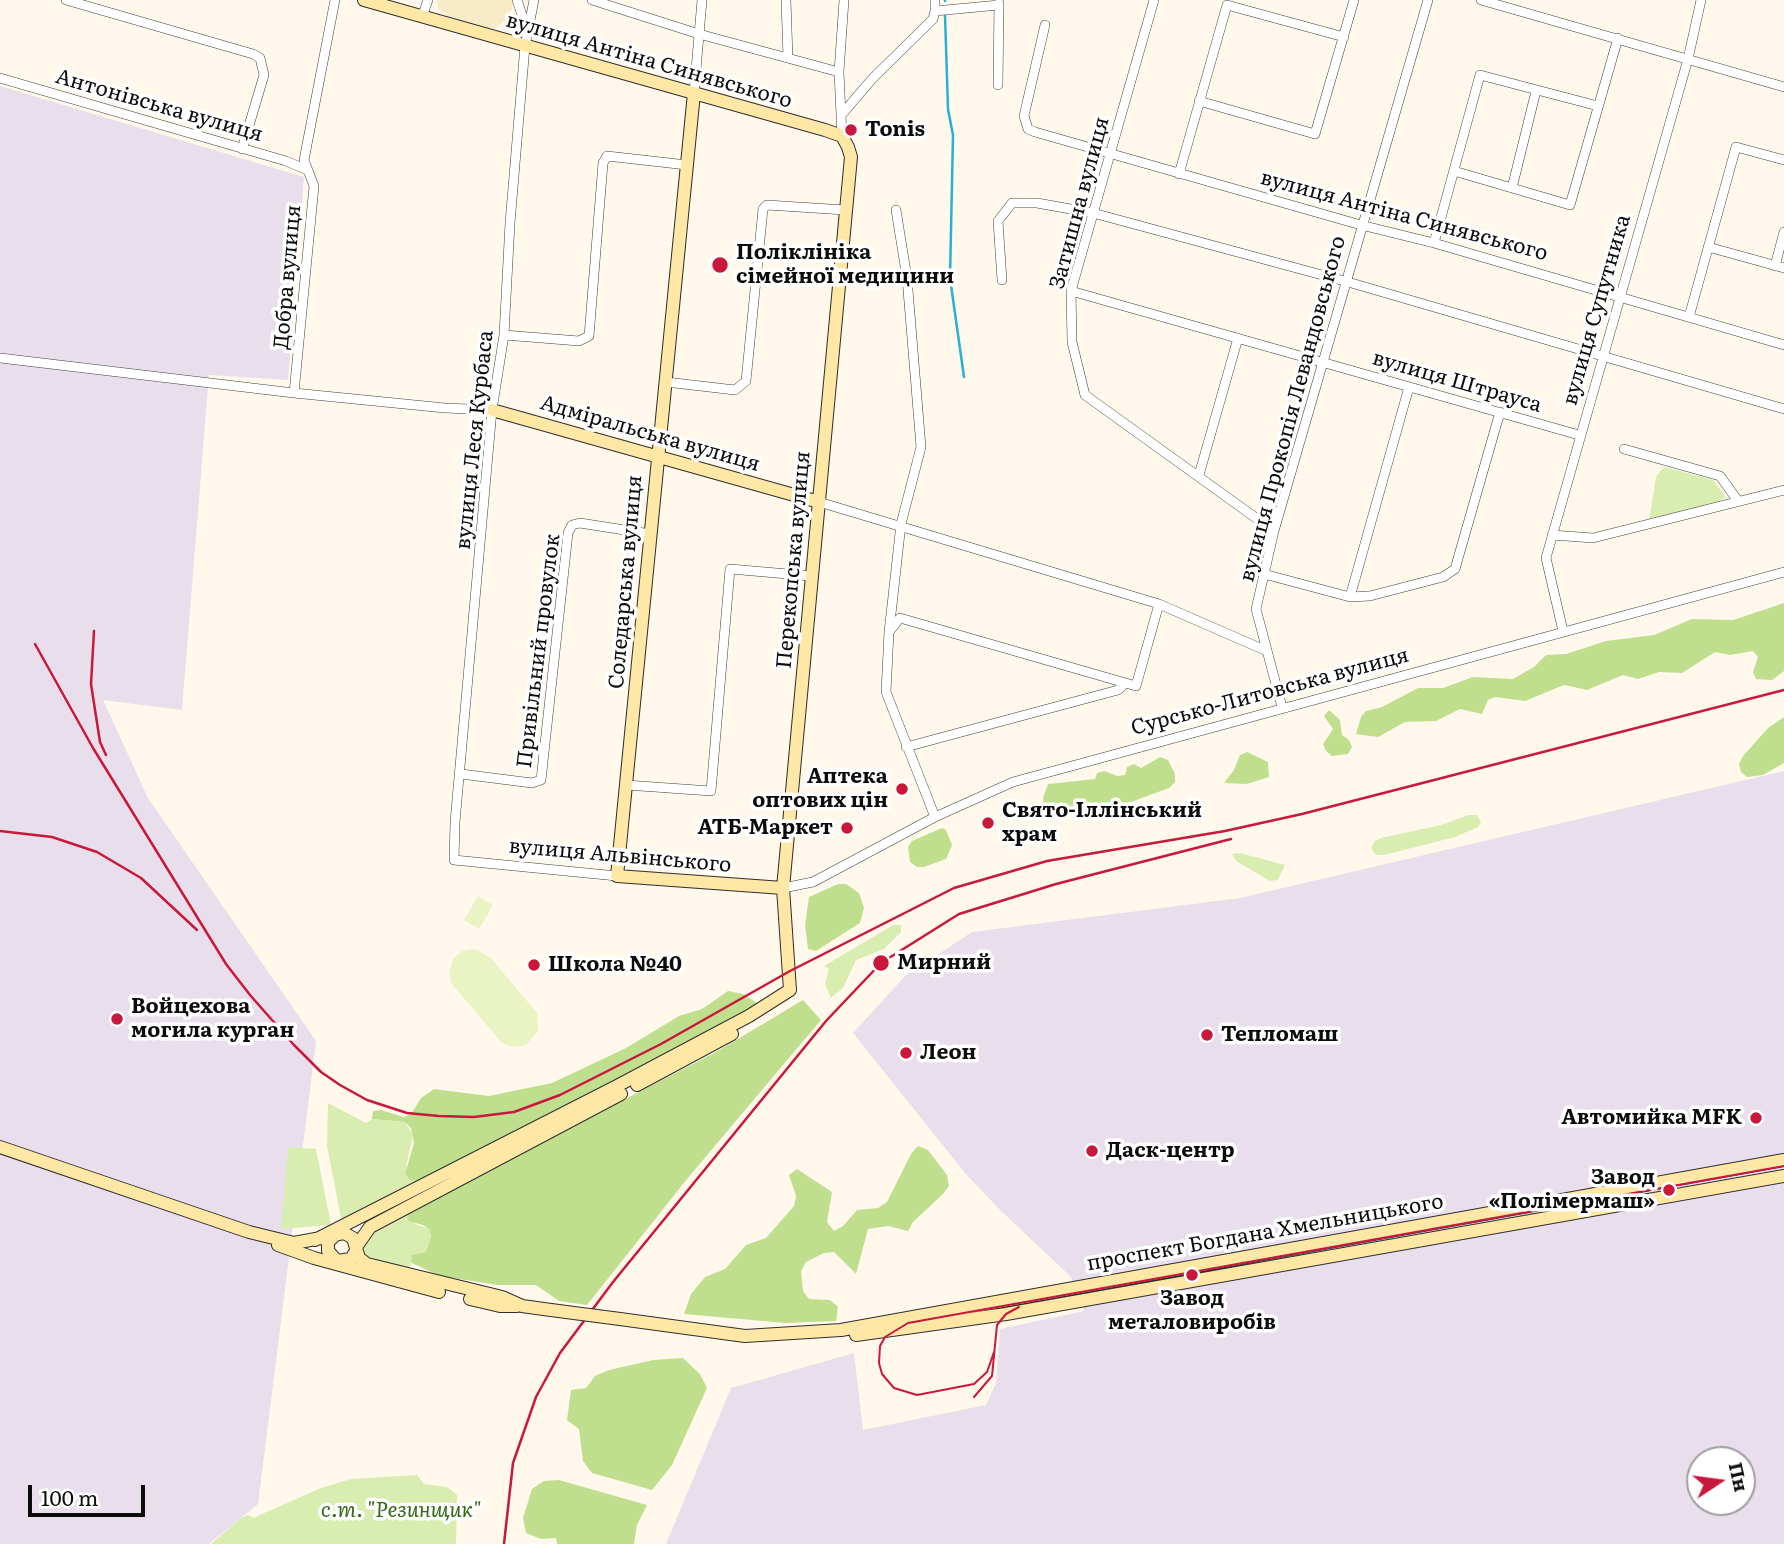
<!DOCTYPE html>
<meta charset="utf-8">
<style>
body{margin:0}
#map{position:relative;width:1784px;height:1544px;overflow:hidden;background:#fff8eb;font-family:Literata,serif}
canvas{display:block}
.north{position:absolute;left:1686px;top:1446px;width:70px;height:70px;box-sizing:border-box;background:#fff;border:2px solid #9e9e9e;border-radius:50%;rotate:77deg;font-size:19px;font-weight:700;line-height:28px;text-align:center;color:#0c0c0c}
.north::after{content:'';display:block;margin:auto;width:24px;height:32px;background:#c8183c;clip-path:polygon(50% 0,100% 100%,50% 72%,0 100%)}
.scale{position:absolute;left:28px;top:1485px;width:117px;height:32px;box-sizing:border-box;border:4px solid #0c0c0c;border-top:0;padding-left:9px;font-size:21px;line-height:24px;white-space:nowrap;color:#0c0c0c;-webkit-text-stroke:5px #fff;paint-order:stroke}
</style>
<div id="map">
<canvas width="1784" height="1544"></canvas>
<div class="north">Пн</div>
<div class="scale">100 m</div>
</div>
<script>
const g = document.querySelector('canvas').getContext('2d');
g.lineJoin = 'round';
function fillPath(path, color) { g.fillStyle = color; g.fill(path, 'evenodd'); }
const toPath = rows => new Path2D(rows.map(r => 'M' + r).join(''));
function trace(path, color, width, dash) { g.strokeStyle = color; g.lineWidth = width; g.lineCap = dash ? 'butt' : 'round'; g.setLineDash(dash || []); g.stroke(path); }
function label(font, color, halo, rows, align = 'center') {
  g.font = font + ' Literata,serif'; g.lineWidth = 7; g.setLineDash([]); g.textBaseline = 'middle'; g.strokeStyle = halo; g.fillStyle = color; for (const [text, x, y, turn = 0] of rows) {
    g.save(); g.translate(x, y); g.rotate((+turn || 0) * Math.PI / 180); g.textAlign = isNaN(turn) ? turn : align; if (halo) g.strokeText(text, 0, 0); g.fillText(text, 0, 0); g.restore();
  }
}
fillPath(toPath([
 [0,86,304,177,288,380,209,375,182,710,103,700,148,798,316,1041,258,1504,209,1544,0,1544],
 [1784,771,1784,1544,666,1544,731,1388,854,1353,863,1430,986,1405,996,1383,1000,1329,1084,1311,1071,1277,999,1209,965,1173,853,1033,905,976,972,932,1240,898],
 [1700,1460,1742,1460,1742,1502,1700,1502]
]), '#e9dfec');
fillPath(toPath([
 [437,0,513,0,513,5,508,19,494,29,449,17,438,9]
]), '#f8ecc8');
fillPath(toPath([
 [1664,467,1713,480,1726,497,1717,503,1649,521,1656,477],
 [1469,815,1477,815,1481,822,1478,827,1455,837,1384,855,1376,855,1371,848,1375,841,1381,838,1441,825],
 [1240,853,1285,865,1278,880,1270,881,1236,861,1232,854],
 [893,925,901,925,901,932,884,949,856,960,843,988,831,998,825,984,829,969,824,966],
 [328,1103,366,1123,372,1119,405,1122,413,1135,406,1166,417,1181,342,1223,327,1146],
 [288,1147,316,1149,331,1225,281,1229],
 [407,1212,415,1224,429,1229,431,1237,426,1252,411,1255,412,1263,406,1272,367,1261,363,1255,364,1242,377,1228],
 [417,1475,424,1484,447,1487,457,1495,456,1544,211,1544,241,1518,248,1515,253,1518,321,1488,351,1479]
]), '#d9edb1');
fillPath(toPath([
 [1784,603,1784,671,1772,680,1756,679,1753,672,1758,657,1753,651,1730,655,1715,652,1682,673,1659,672,1638,679,1623,675,1587,690,1564,685,1525,701,1495,697,1488,700,1482,714,1460,709,1436,721,1405,722,1378,737,1356,734,1361,717,1366,711,1382,707,1418,688,1443,688,1473,677,1513,679,1534,667,1546,655,1566,654,1606,641,1654,635,1692,619,1733,620],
 [1329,710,1340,720,1342,735,1349,740,1352,747,1348,754,1332,756,1326,751,1323,744,1333,729,1324,716],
 [1784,717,1784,763,1763,775,1747,777,1741,772,1739,764,1743,756,1768,728],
 [1247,752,1268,762,1269,777,1247,784,1224,783,1234,770,1240,755],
 [1160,757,1168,760,1175,774,1175,782,1169,788,1131,802,1108,806,1100,804,1079,815,1055,816,1044,806,1043,798,1048,784,1095,779,1097,773,1104,771,1118,776,1125,775,1127,767,1134,764,1141,768],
 [942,828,946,830,952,845,946,859,924,867,917,867,910,862,908,847,912,841],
 [838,884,846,884,859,893,864,908,860,923,816,951,808,949,805,925,809,897],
 [728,991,743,994,757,1003,737,1020,418,1181,410,1180,405,1174,414,1143,411,1128,405,1122,372,1119,373,1111,381,1110,404,1117,411,1114,421,1098,434,1089,489,1096,552,1083,626,1048,679,1016,702,1009],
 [803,1000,821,1020,687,1179,587,1305,559,1301,536,1285,498,1285,440,1276,412,1263,411,1255,426,1252,431,1237,429,1229,423,1225,408,1221,407,1212,716,1052],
 [918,1146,928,1150,947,1175,949,1186,943,1194,913,1222,908,1231,888,1226,868,1229,856,1274,834,1252,824,1253,806,1262,801,1271,803,1291,809,1299,830,1300,838,1307,836,1321,786,1323,684,1314,691,1294,705,1277,725,1269,746,1245,766,1238,794,1206,796,1196,789,1175,797,1169,832,1192,827,1222,834,1231,843,1226,857,1210,878,1208,887,1202,911,1154],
 [683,1358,700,1374,707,1388,672,1465,652,1490,592,1473,583,1461,579,1429,567,1420,571,1390,586,1388,595,1376,609,1370,653,1360],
 [559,1480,647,1505,637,1525,634,1544,557,1544,556,1538,541,1539,526,1533,523,1518,532,1489,544,1481]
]), '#bfdf8f');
fillPath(toPath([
 [478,896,493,905,479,929,464,920],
 [474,949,490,957,537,1013,538,1031,526,1045,514,1047,502,1043,451,983,449,971,453,959,462,951]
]), '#eaf3c4');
trace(toPath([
 [945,1,945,0],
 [945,15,948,109,953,135,950,278,964,377]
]), '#2aafd9', 2.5);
const street = toPath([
 [66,0,253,54,260,58,264,75,242,149],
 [517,0,524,21,530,23],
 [534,0,525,46,510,223,504,335,492,410,455,822,454,860,617,876],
 [592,0,699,34,839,72],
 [786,0,788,58],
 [1154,0,1071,291,1072,342,1085,395,1274,531],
 [1481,0,1784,87],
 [935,11,935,0],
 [422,17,428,0],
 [1045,25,1024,116,1028,129,1035,132,1361,225,1434,243,1784,345],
 [0,78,286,161,307,170],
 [998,85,999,3],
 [694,93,702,0],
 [1199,101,1315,134,1354,0],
 [843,113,872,79,933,19,935,11,999,5],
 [842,136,839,72,844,0],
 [1454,171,1570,205,1618,38],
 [1179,174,1227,5,1344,37],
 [1512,188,1536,91],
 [896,210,907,278,921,447,901,524,889,632,900,618,1136,686,1159,604],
 [1434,243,1480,75,1598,106],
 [1708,247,1784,268],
 [1775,266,1784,232],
 [1002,280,998,221,1012,203,1037,203,1093,213,1348,282,1784,409],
 [1071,291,1579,435],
 [1689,317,1736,147,1784,160],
 [504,335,579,341,589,336,603,163,607,156,687,165],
 [0,358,294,393,445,408,492,410],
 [666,382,735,390,746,381,763,209,767,205,845,210],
 [294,393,314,186,304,160,335,0],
 [1624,449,1720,476,1738,501],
 [1199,475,1238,338],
 [819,502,1159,604,1267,651],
 [1552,535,1593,538,1784,490],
 [1264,574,1350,597,1370,596,1443,577,1455,569,1500,412],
 [1350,597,1409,387],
 [1563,631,1546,558,1688,59,1701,0],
 [889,632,886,692,935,817],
 [1282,707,1256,609,1274,531,1428,0],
 [906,747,1118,690,1125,683],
 [461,774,532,783,541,780,568,533,572,525,580,523,650,534],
 [626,785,711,791,730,569,811,576],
 [783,888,813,882,935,817,1013,782,1784,572]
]);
const secondary = toPath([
 [364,0,825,130,842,136,848,147,851,157,783,888,790,990],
 [694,93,617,876,783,888],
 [492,410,819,502],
 [637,1085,732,1034],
 [0,1147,249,1232,294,1243,321,1238],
 [315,1240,617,1086,749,1016,790,990],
 [278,1245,314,1258,439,1292],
 [356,1247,370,1227,621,1094],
 [356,1251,351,1259,337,1261,328,1251,328,1242,335,1235,344,1233,353,1238,359,1258,367,1264,502,1297,522,1306,551,1310],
 [470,1299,500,1306,517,1306],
 [620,1319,745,1336,841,1330,1784,1160],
 [856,1335,1006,1314,1784,1176]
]);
trace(street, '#3f3f3f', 10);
trace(secondary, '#2e2e2e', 14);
trace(street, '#fff', 9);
trace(secondary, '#ffe7a6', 12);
trace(toPath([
 [994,1352,987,1372,974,1384,917,1395,894,1388,882,1374,879,1363,880,1346,885,1337,908,1323,1784,1166],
 [974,1397,992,1376,997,1325,1006,1314,1019,1307]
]), '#c8183c', 2);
trace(toPath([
 [94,631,91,684,100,742,106,755],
 [35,644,93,748,226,964,250,995,294,1045,321,1072,340,1085,367,1100,407,1113,439,1116,474,1117,514,1112,560,1095,661,1044,790,971,954,888,1047,861,1225,831,1302,814,1784,690],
 [0,831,52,837,97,852,141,878,197,930],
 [504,1544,513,1463,536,1397,560,1353,613,1282,826,1021,881,963,959,914,1056,884,1231,839]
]), '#c8183c', 2.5);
const secondaryBridge = toPath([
 [551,1310,620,1319]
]);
trace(secondaryBridge, '#2e2e2e', 14, []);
trace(secondaryBridge, '#ffe7a6', 12);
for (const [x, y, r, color] of [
 [851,130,7,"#c8183c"],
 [720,265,9,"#c8183c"],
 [902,789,7,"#c8183c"],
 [988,823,7,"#c8183c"],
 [847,828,7,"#c8183c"],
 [881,963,9,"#c8183c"],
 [534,965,7,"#c8183c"],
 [117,1019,7,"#c8183c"],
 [1207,1035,7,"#c8183c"],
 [906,1053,7,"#c8183c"],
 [1756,1118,7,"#c8183c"],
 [1092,1151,7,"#c8183c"],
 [1669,1190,7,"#c8183c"],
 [1192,1275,7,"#c8183c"]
]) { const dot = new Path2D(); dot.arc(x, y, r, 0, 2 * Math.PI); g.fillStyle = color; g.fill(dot); trace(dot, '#fff', 2.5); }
label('21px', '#0c0c0c', '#fff', [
 ["вулиця Антіна Синявського",649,61,16],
 ["Антонівська вулиця",159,106,16],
 ["Затишна вулиця",1080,203,-75],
 ["вулиця Антіна Синявського",1404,216,15],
 ["Добра вулиця",288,277,-85],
 ["вулиця Супутника",1597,310,-74],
 ["вулиця Штрауса",1457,382,16],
 ["вулиця Прокопія Левандовського",1293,409,-75],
 ["Адміральська вулиця",650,434,16],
 ["вулиця Леся Курбаса",475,440,-84],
 ["Перекопська вулиця",794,560,-85],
 ["Соледарська вулиця",626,582,-85],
 ["Привільний провулок",539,651,-83],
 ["Сурсько-Литовська вулиця",1270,692,-15],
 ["вулиця Альвінського",620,856,5],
 ["проспект Богдана Хмельницького",1265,1233,-10]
]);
label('bold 21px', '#0c0c0c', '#fff', [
 ["Tonis",865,130],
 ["Поліклініка",736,253],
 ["сімейної медицини",736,277],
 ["Аптека",888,777,"right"],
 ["оптових цін",888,801,"right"],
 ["Свято-Іллінський",1002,811],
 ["храм",1002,835],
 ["АТБ-Маркет",833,828,"right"],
 ["Мирний",897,963],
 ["Школа №40",548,965],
 ["Войцехова",131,1007],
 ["могила курган",131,1031],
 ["Тепломаш",1221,1035],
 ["Леон",920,1053],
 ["Автомийка MFK",1742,1118,"right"],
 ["Даск-центр",1106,1151],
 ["Завод",1655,1178,"right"],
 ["«Полімермаш»",1655,1202,"right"],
 ["Завод",1192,1299,"center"],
 ["металовиробів",1192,1323,"center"]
], 'left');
label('italic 21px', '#356917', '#fff', [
 ["с.т. \"Резинщик\"",401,1511]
]);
</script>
